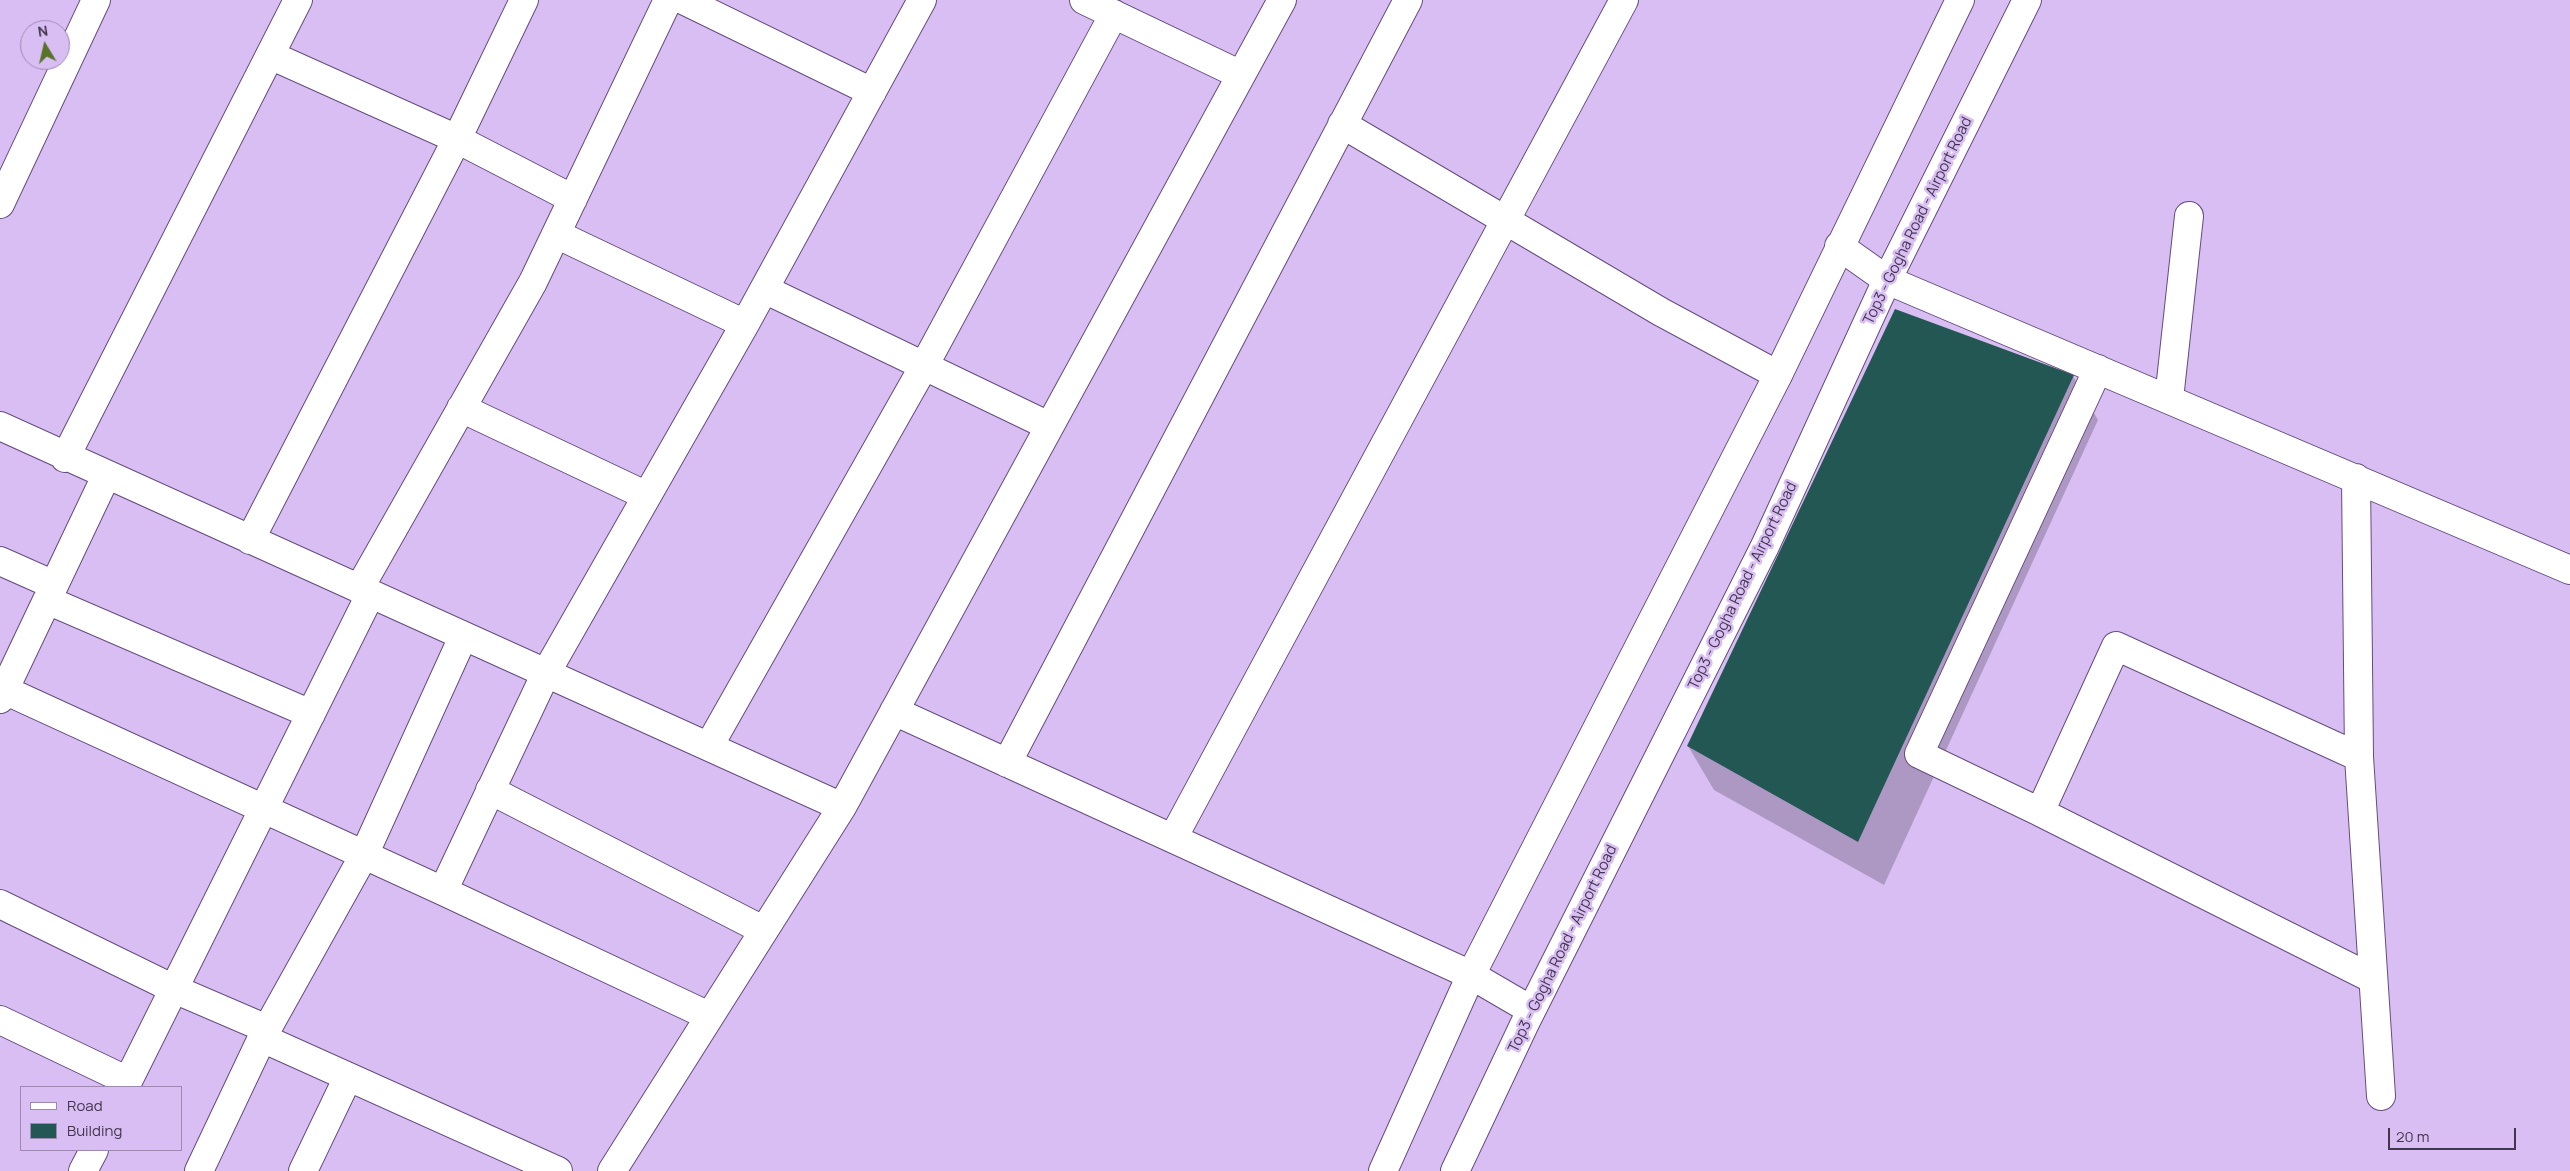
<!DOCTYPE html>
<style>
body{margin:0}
#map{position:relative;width:2570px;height:1171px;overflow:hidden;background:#d9bef4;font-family:Manrope,sans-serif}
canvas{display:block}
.legend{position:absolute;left:20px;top:1086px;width:162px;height:65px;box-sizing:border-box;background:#d9bef4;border:1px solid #9c88b1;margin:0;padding:6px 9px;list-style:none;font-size:15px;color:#41364c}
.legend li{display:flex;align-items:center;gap:10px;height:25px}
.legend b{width:25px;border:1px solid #9c88b1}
.north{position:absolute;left:20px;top:20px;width:50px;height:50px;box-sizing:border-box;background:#d9bef4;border:1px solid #9c88b1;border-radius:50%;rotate:351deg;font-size:14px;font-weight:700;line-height:20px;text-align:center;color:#41364c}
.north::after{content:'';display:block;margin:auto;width:18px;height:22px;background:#567328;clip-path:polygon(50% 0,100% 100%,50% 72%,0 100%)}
.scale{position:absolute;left:2388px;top:1128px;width:128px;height:22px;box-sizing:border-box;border:2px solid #41364c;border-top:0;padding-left:6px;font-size:15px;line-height:18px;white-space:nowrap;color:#41364c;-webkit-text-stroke:4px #d9bef4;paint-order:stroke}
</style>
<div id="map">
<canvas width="2570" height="1171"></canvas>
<ul class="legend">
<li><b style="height:6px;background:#fff"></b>Road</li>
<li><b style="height:14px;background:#235753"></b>Building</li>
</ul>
<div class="north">N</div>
<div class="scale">20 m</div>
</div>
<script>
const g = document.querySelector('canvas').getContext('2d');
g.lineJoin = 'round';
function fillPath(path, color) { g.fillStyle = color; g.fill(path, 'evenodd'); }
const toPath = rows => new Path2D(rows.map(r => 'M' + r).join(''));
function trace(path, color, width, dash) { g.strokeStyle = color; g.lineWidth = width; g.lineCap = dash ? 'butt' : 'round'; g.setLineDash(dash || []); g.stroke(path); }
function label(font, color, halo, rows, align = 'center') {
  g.font = font + ' Manrope,sans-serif'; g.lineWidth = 5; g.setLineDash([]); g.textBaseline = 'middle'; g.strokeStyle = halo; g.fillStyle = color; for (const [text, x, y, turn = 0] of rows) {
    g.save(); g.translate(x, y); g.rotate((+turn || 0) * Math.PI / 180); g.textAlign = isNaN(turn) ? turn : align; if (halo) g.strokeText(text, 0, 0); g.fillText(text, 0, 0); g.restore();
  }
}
fillPath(toPath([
 [2073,376,2098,420,1884,885,1714,790,1688,746]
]), '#0003');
fillPath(toPath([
 [1895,309,2074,375,1858,842,1687,746]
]), '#235753');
const minor = toPath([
 [683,0,872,92],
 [1084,0,1241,75],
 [270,55,457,139,573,199],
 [1342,124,1661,312,1778,375],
 [0,204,96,0],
 [556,234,745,324],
 [1839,246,1887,280,2570,570],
 [764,289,1049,426],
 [2169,399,2189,216],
 [461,408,647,496],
 [0,426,842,807,1282,0],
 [65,458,298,0],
 [2356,478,2359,757,2381,1096],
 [250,540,457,139,524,0],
 [0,561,54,585],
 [359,589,533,282,668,0],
 [47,600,311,714],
 [0,688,443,891,709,1016],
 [0,699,106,476],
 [894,711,1471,975,1531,1010],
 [709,746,924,366,1114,14],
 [2359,757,2116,646,2040,812,2373,979],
 [1007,763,1408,0],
 [490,790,763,930],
 [2040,812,1919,754,2098,369],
 [1173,838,1624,0],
 [443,891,546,673,745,324,922,0],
 [0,904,174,989,267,1029],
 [0,1020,128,1081],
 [262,1038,558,1171],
 [125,1087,370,595],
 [83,1171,94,1150],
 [199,1171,262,1038,364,855,463,637],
 [303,1171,348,1077],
 [612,1171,842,807]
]);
const major = toPath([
 [1383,1171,1471,975,1778,375,1960,0],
 [1455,1171,1525,1023,1765,546,1887,280,2027,0]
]);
trace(minor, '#654d7c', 30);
trace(major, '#654d7c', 30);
trace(minor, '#fff', 28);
trace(major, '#fff', 28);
label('15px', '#41364c', '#d9bef4', [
 ["Top3 - Gogha Road - Airport Road",1918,221,-64],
 ["Top3 - Gogha Road - Airport Road",1743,586,-64],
 ["Top3 - Gogha Road - Airport Road",1563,949,-64]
]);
</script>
